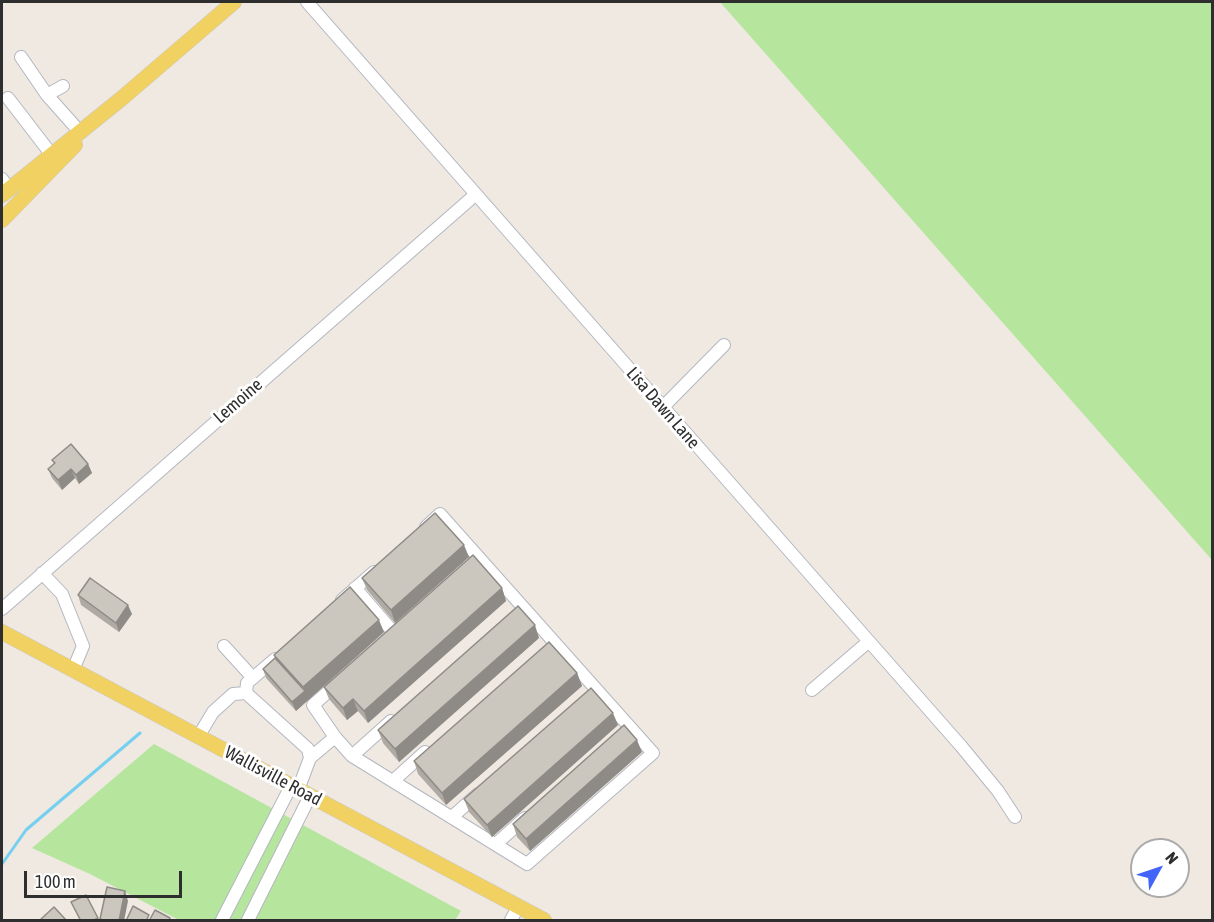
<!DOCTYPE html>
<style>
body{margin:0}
#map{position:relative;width:1214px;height:922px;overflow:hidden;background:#efe9e1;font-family:"Asap Condensed",sans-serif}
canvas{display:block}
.frame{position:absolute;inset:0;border:3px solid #2e2e2e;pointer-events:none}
.north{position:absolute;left:1130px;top:838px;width:60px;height:60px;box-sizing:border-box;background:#fff;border:2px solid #ababab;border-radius:50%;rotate:50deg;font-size:16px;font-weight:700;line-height:24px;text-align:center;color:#2e2e2e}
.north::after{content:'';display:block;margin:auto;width:21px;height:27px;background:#4264fb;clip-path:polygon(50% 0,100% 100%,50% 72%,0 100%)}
.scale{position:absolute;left:24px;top:871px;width:158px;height:27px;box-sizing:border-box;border:3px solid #2e2e2e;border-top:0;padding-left:8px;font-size:18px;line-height:21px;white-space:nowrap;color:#2e2e2e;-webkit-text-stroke:4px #fff;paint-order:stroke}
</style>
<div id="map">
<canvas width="1214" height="922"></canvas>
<div class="frame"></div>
<div class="north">N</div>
<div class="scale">100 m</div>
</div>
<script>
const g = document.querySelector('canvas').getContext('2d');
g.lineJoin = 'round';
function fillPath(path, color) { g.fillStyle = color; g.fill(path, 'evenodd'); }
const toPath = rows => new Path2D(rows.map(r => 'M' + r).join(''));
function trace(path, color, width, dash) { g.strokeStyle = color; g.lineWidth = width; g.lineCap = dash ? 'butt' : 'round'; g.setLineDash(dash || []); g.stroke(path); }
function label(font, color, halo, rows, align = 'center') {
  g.font = font + ' "Asap Condensed",sans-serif'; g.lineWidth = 6; g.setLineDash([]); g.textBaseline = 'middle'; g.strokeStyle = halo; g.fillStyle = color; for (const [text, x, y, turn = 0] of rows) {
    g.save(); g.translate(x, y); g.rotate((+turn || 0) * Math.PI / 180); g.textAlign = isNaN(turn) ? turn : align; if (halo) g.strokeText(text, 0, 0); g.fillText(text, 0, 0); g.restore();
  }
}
fillPath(toPath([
 [720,2,1212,2,1212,560],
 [154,744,461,911,455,920,179,920,90,874,32,848]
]), '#b6e59e');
trace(toPath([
 [2,864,26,830,140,733]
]), '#75cff0', 3);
const minor = toPath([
 [307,2,961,746,998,791,1015,817],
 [21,57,47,95,79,131],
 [47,95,63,86],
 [8,98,51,154],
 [2,179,9,189],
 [662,408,724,345],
 [42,573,62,594,83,646,73,670],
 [355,588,394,633],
 [342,600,374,572],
 [2,609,475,195],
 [224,646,253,678],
 [812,690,868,642],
 [246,693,247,683,275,659],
 [198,737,213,712,233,694,246,693,308,749,310,758,298,790],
 [335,737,313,705,338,683],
 [352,756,391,721],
 [310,758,335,737,352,756,527,864,653,753,440,514,426,527],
 [393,781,425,752],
 [452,817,478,794],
 [496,844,525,818],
 [222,920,291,786],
 [248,920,310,796],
 [511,920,518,907]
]);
const major = toPath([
 [2,195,121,99,234,2],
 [2,220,75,145],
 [2,632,544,920]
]);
trace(minor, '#b4b7c1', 14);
trace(major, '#c9c9c9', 16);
trace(minor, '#fff', 12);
trace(major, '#f2d163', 15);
fillPath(toPath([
 [52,460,88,464,92,473,79,484,75,478,62,490,52,478,48,469,54,464],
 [469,557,395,623,367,590,362,578],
 [502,588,506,601,368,723,358,711,347,720,329,699,324,687],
 [78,595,132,614,119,632,81,605],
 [384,632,296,711,266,678,263,669,275,658,274,655],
 [539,638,399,762,383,743,378,730],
 [577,673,582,686,446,805,418,774,414,761],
 [618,725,492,837,469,812,464,799],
 [642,752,530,851,517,837,513,824],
 [71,902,98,918,99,921,80,921]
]), '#afaba4');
fillPath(toPath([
 [88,464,92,473,79,484,76,475],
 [71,469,75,478,62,490,58,480],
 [464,545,469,557,395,623,391,610],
 [502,588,506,601,368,723,364,711],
 [128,605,132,614,119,632,116,623],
 [379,620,384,632,296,711,292,702,305,691,303,687],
 [535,625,539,638,399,762,395,749],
 [577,673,582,686,446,805,442,793],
 [353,699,358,711,347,720,343,708],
 [613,713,618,725,492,837,487,825],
 [637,740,642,752,530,851,526,839],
 [125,891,128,901,124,921,119,921]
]), '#8e8b86');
const building = toPath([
 [71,444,88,464,76,475,71,469,58,480,48,469,55,463,52,460,71,444],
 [435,513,464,545,391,610,362,578,435,513],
 [473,555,502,588,364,711,353,699,343,708,324,687,473,555],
 [90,578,128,605,116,623,78,595,90,578],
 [350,587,379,620,303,687,274,655,350,587],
 [518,606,535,625,395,749,378,730,518,606],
 [549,642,577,673,442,793,414,761,549,642],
 [275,658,305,691,292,702,263,669,275,658],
 [591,688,613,713,487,825,464,799,591,688],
 [624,725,637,740,526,839,513,824,624,725],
 [107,887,125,891,119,921,107,921,100,919,107,887],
 [86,895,98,918,92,921,81,921,71,902,86,895],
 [133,906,149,915,146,921,126,921,133,906],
 [54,907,67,921,42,921,41,919,54,907],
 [155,910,170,918,169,921,149,921,155,910]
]);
fillPath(building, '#cbc7bf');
trace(building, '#8e8b86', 1.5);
label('18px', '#2e2e2e', '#fff', [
 ["Lemoine",238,401,-41],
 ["Lisa Dawn Lane",663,408,49],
 ["Wallisville Road",273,776,28]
]);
</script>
